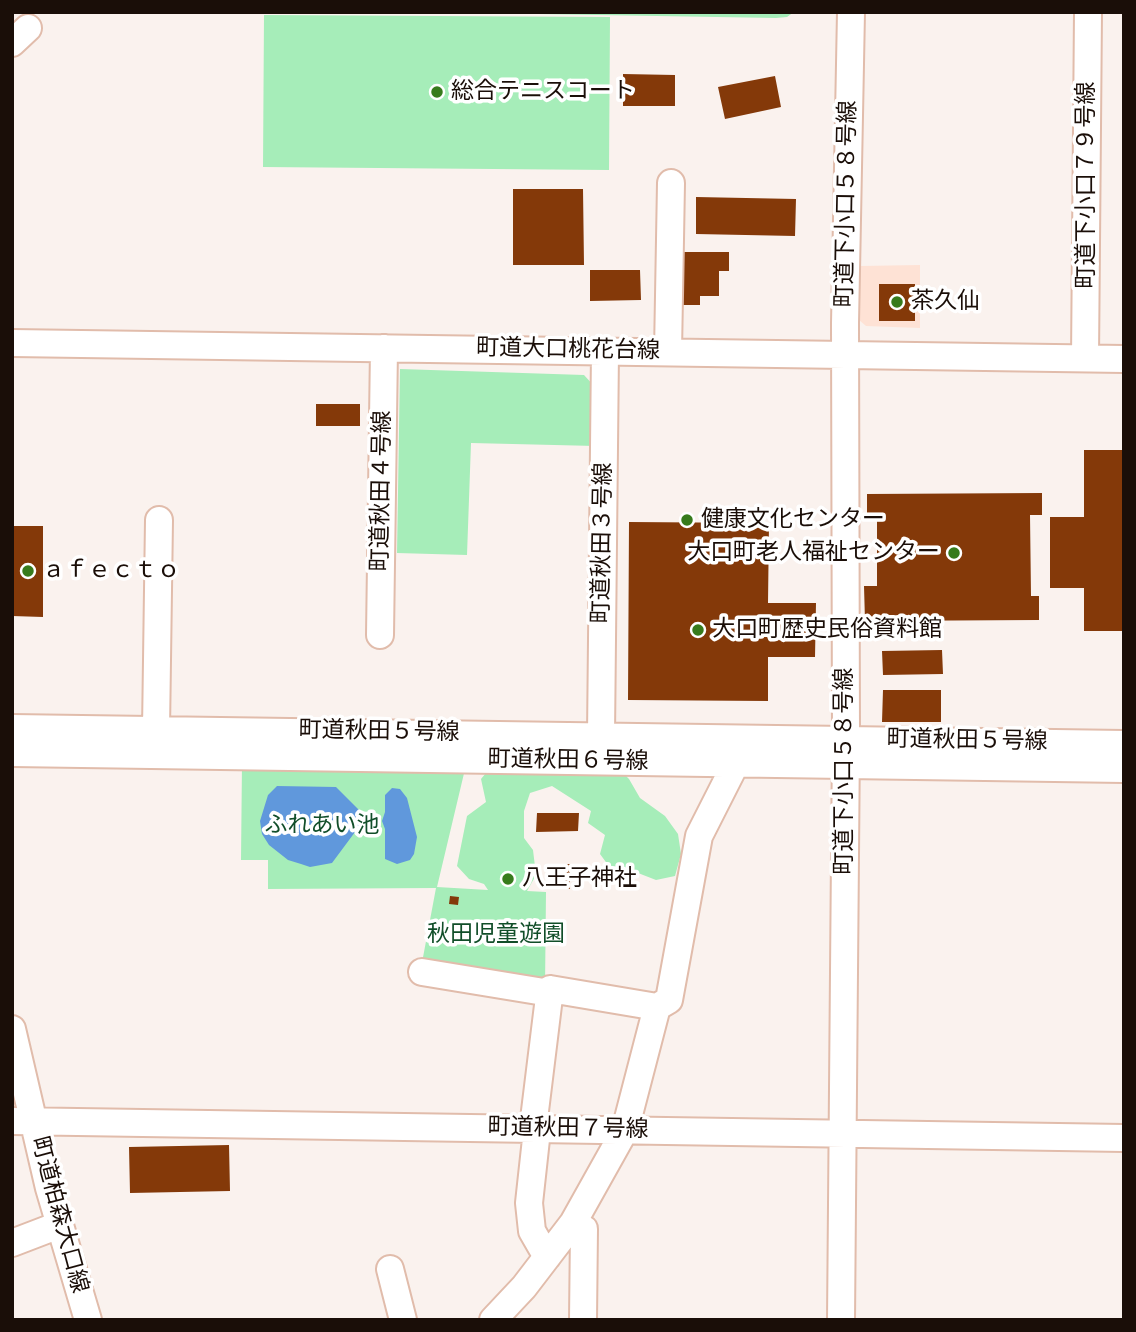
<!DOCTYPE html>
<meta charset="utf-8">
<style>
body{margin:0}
#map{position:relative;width:1136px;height:1332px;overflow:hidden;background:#faf2ee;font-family:"DM Sans",sans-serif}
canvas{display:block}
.frame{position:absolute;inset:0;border:14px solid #1a0e08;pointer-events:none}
</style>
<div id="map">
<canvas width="1136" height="1332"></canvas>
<div class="frame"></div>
</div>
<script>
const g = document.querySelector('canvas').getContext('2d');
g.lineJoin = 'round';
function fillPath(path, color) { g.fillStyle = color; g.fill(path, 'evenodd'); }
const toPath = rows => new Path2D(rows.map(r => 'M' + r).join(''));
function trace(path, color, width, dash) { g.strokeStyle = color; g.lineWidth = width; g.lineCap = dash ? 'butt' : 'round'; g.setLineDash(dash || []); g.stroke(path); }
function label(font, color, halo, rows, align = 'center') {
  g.font = font + ' "DM Sans","Noto Sans JP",sans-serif'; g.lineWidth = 7; g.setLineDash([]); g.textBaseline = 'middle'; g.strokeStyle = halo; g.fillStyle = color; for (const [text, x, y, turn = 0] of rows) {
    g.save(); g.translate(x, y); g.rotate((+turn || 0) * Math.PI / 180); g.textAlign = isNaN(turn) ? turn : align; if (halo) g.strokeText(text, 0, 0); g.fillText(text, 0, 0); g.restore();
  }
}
fillPath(toPath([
 [920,265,920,328,866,326,859,320,860,266]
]), '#fee2d5');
fillPath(toPath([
 [419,12,794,12,787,17,776,18],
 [264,15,610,17,609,170,263,167],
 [400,369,584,375,595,387,596,446,471,443,467,555,397,553],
 [610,760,629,779,640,798,665,816,678,834,681,854,675,876,656,880,638,873,624,877,611,869,600,854,605,835,588,823,591,811,552,786,530,793,524,811,524,838,533,850,536,875,527,891,546,892,545,988,421,968,436,888,268,889,268,860,241,860,242,762,466,765,437,887,488,890,484,884,469,879,457,866,467,816,486,802,481,779,495,762]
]), '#a6edb9');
fillPath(toPath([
 [277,786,336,787,360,811,361,821,358,828,332,863,310,867,301,864,288,860,269,845,262,834,260,821,268,795],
 [392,788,400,789,407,798,417,837,414,854,410,860,397,864,385,859,385,829,382,821,385,812,385,795]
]), '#6098dc');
fillPath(toPath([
 [623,74,675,75,675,106,623,106],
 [775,76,781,107,725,119,718,87],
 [513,189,583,189,584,265,513,265],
 [696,197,796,199,795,236,696,234],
 [678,252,729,252,729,271,719,271,719,296,700,296,700,305,679,305],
 [590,270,640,270,641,300,590,301],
 [879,284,915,284,915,321,879,321],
 [316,404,360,404,360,426,316,426],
 [1084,450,1124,450,1124,631,1084,631,1084,588,1050,588,1050,517,1084,517],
 [1042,493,1042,515,1030,515,1031,596,1039,596,1039,620,865,621,864,586,877,586,877,520,867,520,867,494],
 [629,522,769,523,768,603,816,603,815,657,768,657,768,701,628,700],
 [12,526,43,526,43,617,12,616],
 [942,650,943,674,883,675,882,651],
 [883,690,941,690,941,722,882,722],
 [537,813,579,813,578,831,536,832],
 [549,864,570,864,570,889,548,889],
 [450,896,459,897,458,905,449,904],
 [229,1145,230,1191,130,1193,129,1147]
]), '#843909');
const minor = toPath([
 [12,43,28,28],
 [12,343,1124,359],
 [668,352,671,183],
 [1085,358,1088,12],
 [380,635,384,348],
 [12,728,1124,744],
 [156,730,159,520],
 [601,735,605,351],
 [12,753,1124,769],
 [422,972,550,993],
 [12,1029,49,1188,88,1320],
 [12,1121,1124,1138],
 [573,1223,584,1229,583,1320],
 [12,1243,59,1225],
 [547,1257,532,1231,529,1203,536,1139,534,1119,550,989,657,1007],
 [390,1269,403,1320],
 [493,1320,524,1287,573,1223,625,1130,657,1007,669,1000,699,836,736,763],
 [841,1320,846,739,845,323,851,12]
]);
trace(minor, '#e1bcab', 30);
trace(minor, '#fff', 26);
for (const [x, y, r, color] of [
 [437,92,7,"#377b1c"],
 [897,302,7,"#377b1c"],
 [687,520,7,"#377b1c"],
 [954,553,7,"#377b1c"],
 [28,571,7,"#377b1c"],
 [698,630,7,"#377b1c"],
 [508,879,7,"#377b1c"]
]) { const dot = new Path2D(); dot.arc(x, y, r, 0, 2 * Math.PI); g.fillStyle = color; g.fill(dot); trace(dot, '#fff', 2.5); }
label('23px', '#1a0e08', '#fff', [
 ["総合テニスコート",451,92],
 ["茶久仙",911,302],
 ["健康文化センター",701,520],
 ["大口町老人福祉センター",940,553,"right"],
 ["ａｆｅｃｔｏ",42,571],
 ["大口町歴史民俗資料館",712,630],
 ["八王子神社",522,879]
], 'left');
label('23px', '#1a0e08', '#fff', [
 ["町道下小口７９号線",1087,185,-90],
 ["町道下小口５８号線",847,204,-89],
 ["町道大口桃花台線",568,350,1],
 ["町道秋田４号線",382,491,-89],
 ["町道秋田３号線",603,543,-89],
 ["町道秋田５号線",379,732,1],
 ["町道秋田５号線",967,741,1],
 ["町道秋田６号線",568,761,1],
 ["町道下小口５８号線",845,771,-90],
 ["町道秋田７号線",568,1129,1],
 ["町道柏森大口線",59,1215,75]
]);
label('23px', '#114e29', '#fff', [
 ["ふれあい池",322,826],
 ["秋田児童遊園",496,935]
]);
</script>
